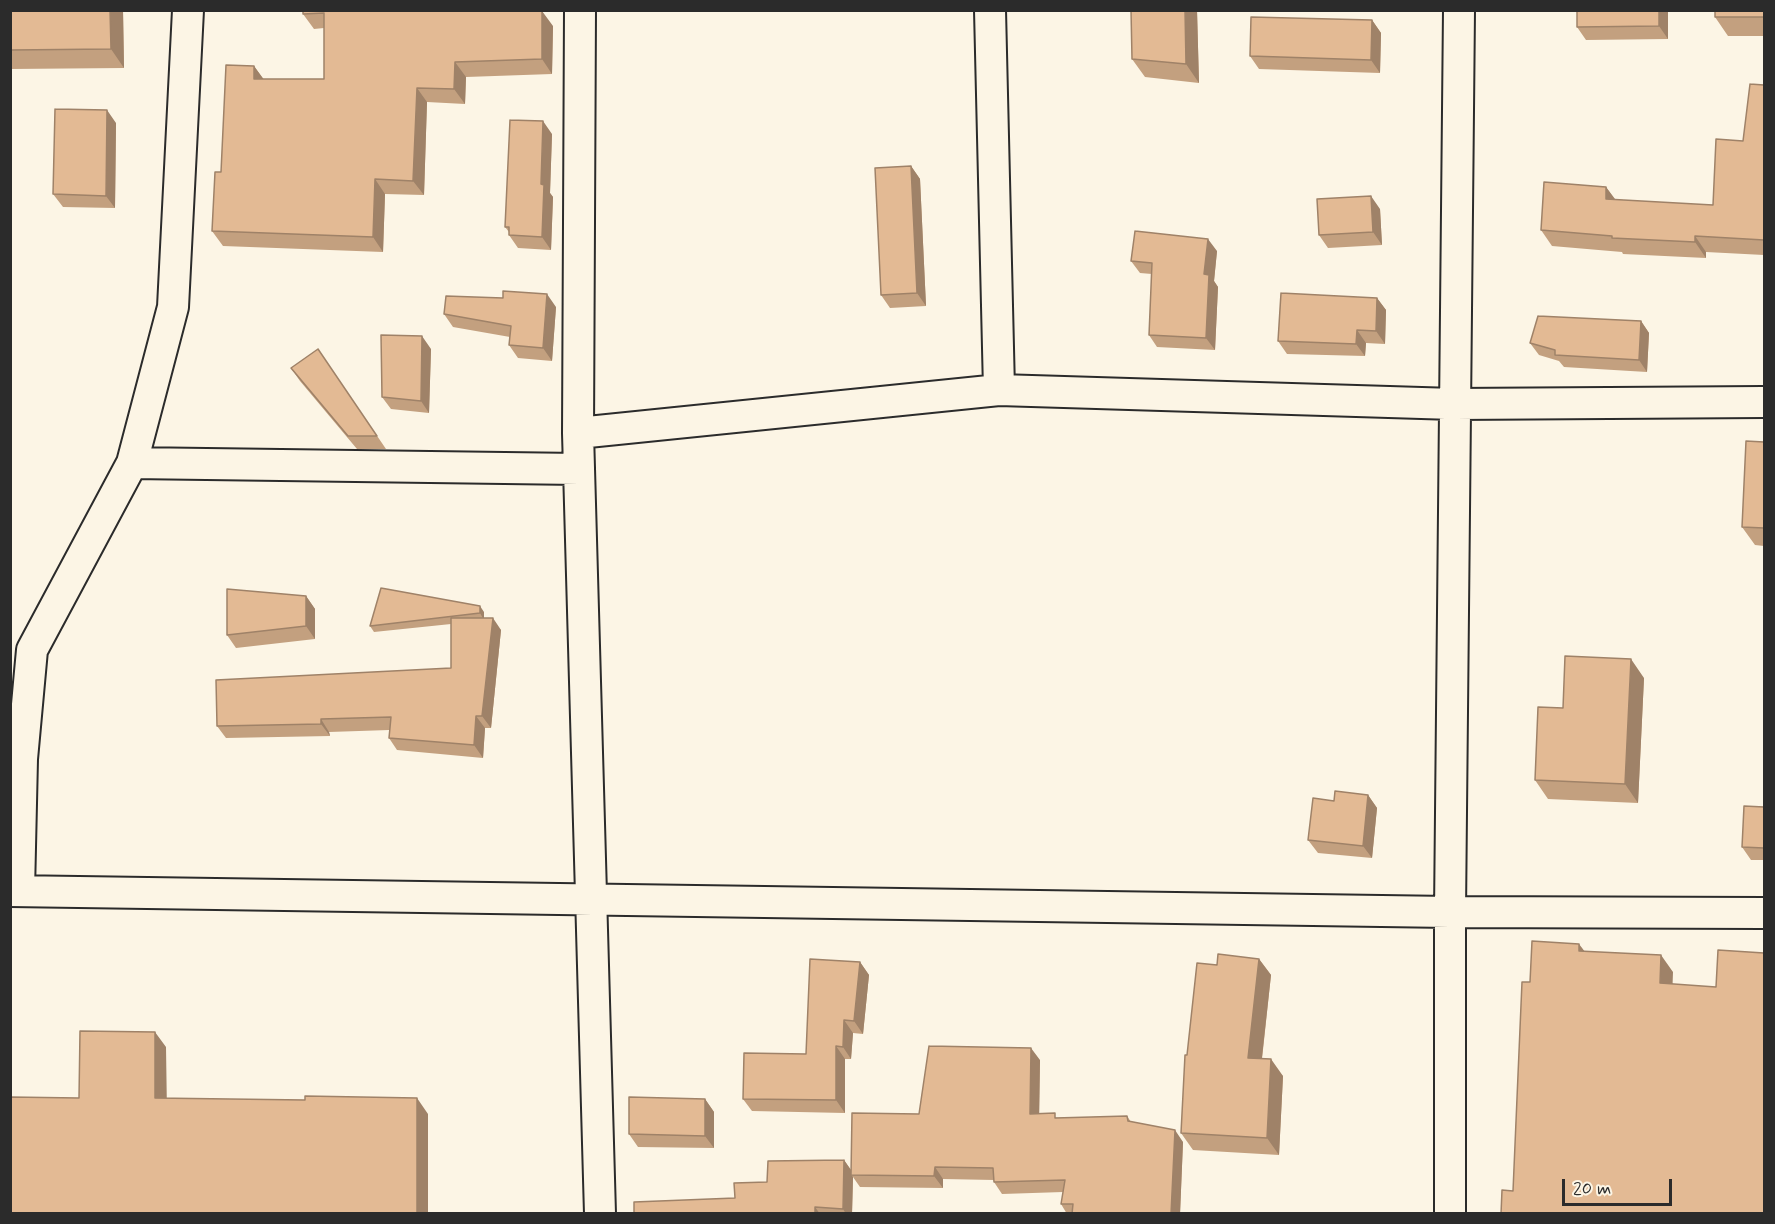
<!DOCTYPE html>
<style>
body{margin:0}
#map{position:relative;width:1775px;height:1224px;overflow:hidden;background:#fcf5e5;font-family:Mynerve,sans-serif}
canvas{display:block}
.frame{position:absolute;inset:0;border:12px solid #2b2b2b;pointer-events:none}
.scale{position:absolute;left:1562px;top:1179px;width:110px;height:27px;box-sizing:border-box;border:3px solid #2b2b2b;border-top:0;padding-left:8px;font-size:18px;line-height:21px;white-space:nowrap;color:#2b2b2b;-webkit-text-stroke:4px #fcf5e5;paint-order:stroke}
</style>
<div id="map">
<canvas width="1775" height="1224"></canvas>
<div class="frame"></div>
<div class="scale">20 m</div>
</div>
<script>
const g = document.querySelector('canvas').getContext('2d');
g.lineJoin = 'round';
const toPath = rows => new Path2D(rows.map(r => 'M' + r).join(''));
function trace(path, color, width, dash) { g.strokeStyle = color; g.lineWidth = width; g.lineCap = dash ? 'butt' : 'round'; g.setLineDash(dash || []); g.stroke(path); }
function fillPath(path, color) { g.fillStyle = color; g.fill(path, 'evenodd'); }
const minor = toPath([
 [580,10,578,433,600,1214],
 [990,10,999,390],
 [578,433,999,390,1454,404,1764,402],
 [132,463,579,469],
 [10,891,1450,912,1764,913],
 [19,891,22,759,32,650,132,463,173,307,188,10],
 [1450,1214,1450,912,1459,10]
]);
trace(minor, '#2b2b2b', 34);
trace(minor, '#fcf5e5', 30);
fillPath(toPath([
 [10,10,123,10,124,68,10,69],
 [303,10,553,26,552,74,466,77,465,104,427,102,424,195,385,194,383,252,223,246,212,231,221,172,254,66,263,79,324,79,324,28,314,29,303,14],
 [1197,10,1199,83,1145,77,1132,59],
 [1577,10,1668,10,1668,39,1586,40,1577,27],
 [1764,10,1764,36,1728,36,1715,17],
 [1372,20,1381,33,1380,73,1259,69,1250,56],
 [1764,85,1764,255,1706,252,1706,258,1623,254,1622,252,1552,246,1541,230,1606,187,1615,200,1713,205,1743,141],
 [116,123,115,208,63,207,53,194],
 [552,134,550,193,553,197,551,250,518,248,509,235,509,232,505,227],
 [911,166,920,179,926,306,890,308,881,295],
 [1380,209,1382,245,1328,248,1319,235],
 [1217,251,1214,281,1218,287,1215,350,1157,347,1149,335,1152,274,1140,273,1131,261],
 [1377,298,1386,310,1385,344,1366,343,1365,356,1287,354,1278,341],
 [556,307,552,361,518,358,509,345,510,337,453,327,444,314],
 [1641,321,1649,333,1647,372,1564,367,1559,361,1539,355,1530,343],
 [318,349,386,449,357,449,300,381,291,368],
 [431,349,429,413,391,409,382,397],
 [1764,442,1764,546,1755,545,1742,527],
 [306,596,315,609,315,639,236,648,227,635],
 [484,612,484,618,501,630,491,728,485,728,483,758,397,750,389,738,389,730,329,732,330,736,226,738,217,726,451,668,451,624,374,632,370,626],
 [1644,678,1638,803,1548,799,1535,780,1563,708],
 [1368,795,1377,808,1372,858,1318,853,1308,840],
 [1764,807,1764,860,1751,860,1742,847],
 [1259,959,1271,975,1262,1059,1283,1076,1279,1155,1193,1150,1181,1133,1187,1055,1217,965],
 [860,962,869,975,863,1034,853,1033,851,1059,845,1059,845,1113,752,1111,743,1099,806,1054],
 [1040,1060,1039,1114,1058,1118,1127,1116,1131,1122,1183,1142,1180,1214,1067,1214,1061,1204,1063,1192,1002,1194,994,1182,994,1180,943,1179,943,1188,860,1187,853,1177,852,1214,634,1214,735,1198,767,1182,844,1160,851,1170,919,1114],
 [705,1099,714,1112,714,1148,638,1147,629,1134]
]), '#c3a07f');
fillPath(toPath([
 [110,10,123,10,124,68,111,49],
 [1185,10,1197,10,1199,83,1186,64],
 [1659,10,1668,10,1668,39,1659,26],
 [542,11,553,26,552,74,542,59],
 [1372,20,1381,33,1380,73,1371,60],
 [455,62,466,77,465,104,454,89],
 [254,66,265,81,254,79],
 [417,88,427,102,424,195,413,181],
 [107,110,116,123,115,208,106,196],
 [543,121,552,134,550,193,553,197,551,250,542,237,541,184],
 [911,166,920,179,926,306,917,293],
 [375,179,385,194,383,252,373,237],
 [1606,187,1618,203,1606,199],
 [1371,196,1380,209,1382,245,1373,232],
 [1695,236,1706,252,1706,258,1695,242],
 [1208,239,1217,251,1214,281,1218,287,1215,350,1206,338,1204,274],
 [547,294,556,307,552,361,543,348],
 [1377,298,1386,310,1385,344,1376,331],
 [1641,321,1649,333,1647,372,1639,360],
 [1357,330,1366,343,1365,356,1356,344],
 [422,336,431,349,429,413,421,401],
 [306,596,315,609,315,639,306,626],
 [480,606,484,612,484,620,480,613],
 [493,618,501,630,491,728,482,716],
 [1631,659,1644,678,1638,803,1625,784],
 [476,716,485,728,483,758,474,745],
 [321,719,329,732,330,736,321,724],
 [1368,795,1377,808,1372,858,1363,846],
 [1579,944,1592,961,1579,951],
 [1661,955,1673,972,1672,1000,1660,983],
 [1259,959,1271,975,1260,1075,1248,1058],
 [860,962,869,975,863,1034,854,1021],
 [844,1020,853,1033,851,1059,843,1047],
 [155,1032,166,1047,167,1114,155,1098],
 [836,1046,845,1059,845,1113,836,1100],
 [1031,1048,1040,1060,1039,1126,1030,1114],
 [1271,1059,1283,1076,1279,1155,1267,1138],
 [417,1098,428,1114,428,1214,417,1214],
 [705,1099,714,1112,714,1148,705,1136],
 [1175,1130,1183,1142,1180,1214,1171,1214],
 [844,1160,853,1173,851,1175,853,1177,852,1214,846,1214,843,1209],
 [935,1167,943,1179,943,1188,934,1176],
 [815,1207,820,1214,815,1214]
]), '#9f8268');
const building = toPath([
 [10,10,110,10,111,49,10,50,10,10],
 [303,10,542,11,542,59,455,62,454,89,417,88,413,181,375,179,373,237,212,231,215,172,221,172,226,65,254,66,254,79,324,79,324,13,303,14,303,10],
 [1131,10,1185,10,1186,64,1132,59,1131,10],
 [1577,10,1659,10,1659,26,1577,27,1577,10],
 [1715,10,1764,10,1764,17,1715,17,1715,10],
 [1251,17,1372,20,1371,60,1250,56,1251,17],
 [1750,84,1764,85,1764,240,1695,236,1695,242,1612,238,1612,236,1541,230,1544,182,1606,187,1606,199,1713,205,1716,139,1743,141,1750,84],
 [55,109,107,110,106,196,53,194,55,109],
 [510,120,543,121,541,184,544,185,542,237,509,235,509,227,505,227,510,120],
 [911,166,917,293,881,295,875,168,911,166],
 [1371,196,1373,232,1319,235,1317,199,1371,196],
 [1135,231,1208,239,1204,274,1209,275,1206,338,1149,335,1152,263,1131,261,1135,231],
 [503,291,547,294,543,348,509,345,511,326,444,314,446,296,503,298,503,291],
 [1281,293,1377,298,1376,331,1357,330,1356,344,1278,341,1281,293],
 [1538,316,1641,321,1639,360,1555,355,1555,350,1530,343,1538,316],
 [381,335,422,336,421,401,382,397,381,335],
 [318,349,377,436,348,436,291,368,318,349],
 [1746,441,1764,442,1764,528,1742,527,1746,441],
 [381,588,480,606,480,613,370,626,381,588],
 [227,589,306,596,306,626,227,635,227,589],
 [451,618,493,618,482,716,476,716,474,745,389,738,391,717,321,719,321,724,217,726,216,680,451,668,451,618],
 [1565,656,1631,659,1625,784,1535,780,1538,707,1563,708,1565,656],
 [1335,791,1368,795,1363,846,1308,840,1313,798,1334,801,1335,791],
 [1744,806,1764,807,1764,848,1742,847,1744,806],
 [1532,941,1579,944,1579,951,1661,955,1660,983,1716,987,1718,950,1764,953,1764,1214,1501,1214,1502,1190,1513,1191,1522,982,1530,982,1532,941],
 [1218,954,1259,959,1248,1058,1271,1059,1267,1138,1181,1133,1185,1055,1187,1055,1197,963,1217,965,1218,954],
 [810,959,860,962,854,1021,844,1020,843,1047,836,1046,836,1100,743,1099,744,1053,806,1054,810,959],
 [80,1031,155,1032,155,1098,305,1100,305,1096,417,1098,417,1214,10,1214,10,1097,79,1098,80,1031],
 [929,1046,1031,1048,1030,1114,1055,1113,1055,1118,1127,1116,1128,1121,1175,1130,1171,1214,1072,1214,1073,1204,1061,1204,1065,1180,994,1182,993,1168,935,1167,934,1176,851,1175,852,1113,919,1114,929,1046],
 [629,1097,705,1099,705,1136,629,1134,629,1097],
 [844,1160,843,1209,815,1207,815,1214,634,1214,634,1202,735,1198,734,1183,767,1182,768,1161,844,1160]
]);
fillPath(building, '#e3ba94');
trace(building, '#9f8268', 1.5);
</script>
